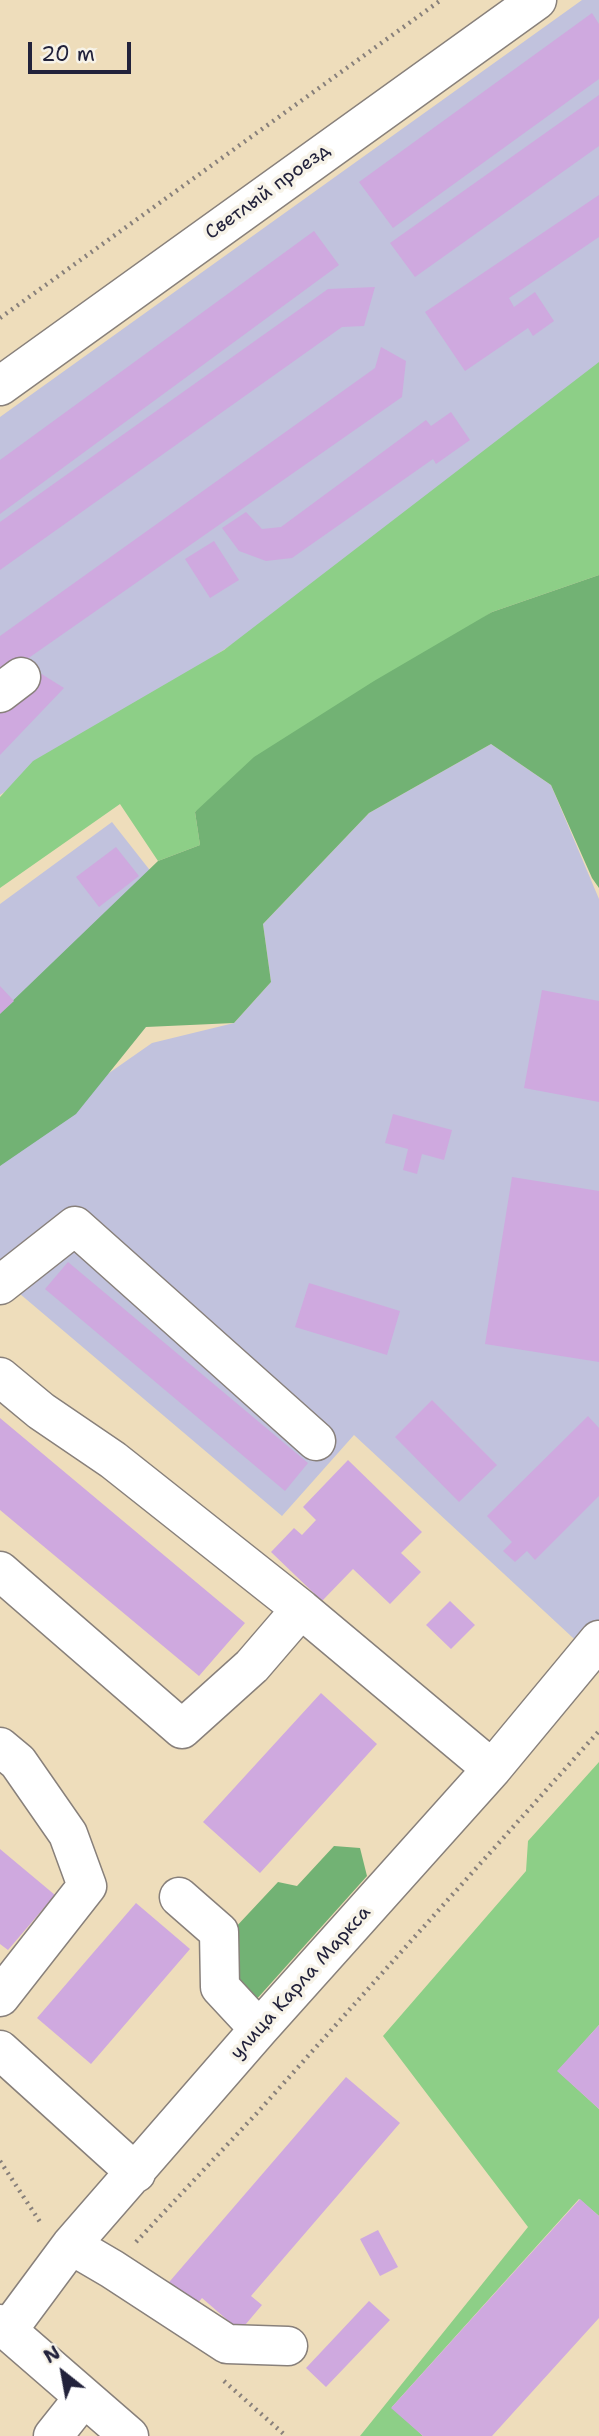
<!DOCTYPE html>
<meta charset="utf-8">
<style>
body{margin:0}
#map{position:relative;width:599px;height:2436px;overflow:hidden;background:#edb;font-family:"Shantell Sans",sans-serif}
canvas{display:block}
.north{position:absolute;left:28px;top:2338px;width:70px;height:70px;-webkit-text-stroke:5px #f7f3e8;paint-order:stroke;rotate:329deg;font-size:19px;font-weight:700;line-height:28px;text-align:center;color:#22223b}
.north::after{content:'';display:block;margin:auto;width:24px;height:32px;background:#22223b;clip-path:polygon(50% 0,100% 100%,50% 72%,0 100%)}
.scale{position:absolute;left:28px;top:42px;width:103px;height:32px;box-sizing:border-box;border:4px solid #22223b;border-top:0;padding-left:9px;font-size:21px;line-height:24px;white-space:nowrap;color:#22223b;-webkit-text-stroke:5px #f7f3e8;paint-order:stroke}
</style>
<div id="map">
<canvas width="599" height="2436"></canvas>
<div class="north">N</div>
<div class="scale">20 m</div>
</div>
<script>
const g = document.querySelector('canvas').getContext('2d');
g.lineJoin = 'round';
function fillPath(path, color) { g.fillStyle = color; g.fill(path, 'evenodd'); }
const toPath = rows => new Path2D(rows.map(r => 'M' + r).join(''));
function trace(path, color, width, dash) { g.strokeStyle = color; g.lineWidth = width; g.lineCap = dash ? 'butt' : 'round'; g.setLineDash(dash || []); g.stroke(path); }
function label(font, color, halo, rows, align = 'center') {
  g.font = font + ' "Shantell Sans",sans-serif'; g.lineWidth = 7; g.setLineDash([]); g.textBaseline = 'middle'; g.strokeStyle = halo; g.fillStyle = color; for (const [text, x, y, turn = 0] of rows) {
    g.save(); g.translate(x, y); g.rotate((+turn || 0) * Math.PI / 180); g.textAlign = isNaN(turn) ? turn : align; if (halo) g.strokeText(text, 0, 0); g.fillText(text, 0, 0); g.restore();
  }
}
fillPath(toPath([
 [582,0,599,0,599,381,421,522,0,795,0,417],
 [491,744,551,785,599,899,599,1635,585,1649,354,1435,282,1516,0,1277,0,1163,89,1087,152,1043,234,1023,271,982,263,924,369,813],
 [112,822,156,878,0,1022,0,904]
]), '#c1c2dd');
fillPath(toPath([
 [599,362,599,575,492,612,195,812,200,845,158,861,120,804,0,888,0,797,33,761,224,650],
 [599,1762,599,2025,558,2071,599,2109,599,2216,579,2199,392,2407,423,2436,360,2436,528,2227,383,2036,526,1871,528,1841]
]), '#8dcf87');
fillPath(toPath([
 [599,575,599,888,592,878,551,785,491,744,369,813,263,924,271,982,234,1023,146,1027,76,1114,0,1166,0,1013,158,861,200,845,195,812,254,757,374,681,492,612],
 [334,1846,360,1848,367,1876,255,2001,234,1983,234,1929,278,1882,297,1886]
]), '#72b274');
fillPath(toPath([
 [592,13,599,24,599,79,393,228,359,182],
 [599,95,599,146,415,277,390,243],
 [599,195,599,237,509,298,514,307,535,292,554,321,533,336,528,328,465,371,425,312],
 [314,231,339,265,0,514,0,460],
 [375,287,364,326,342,327,0,570,0,522,328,289],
 [381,347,406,361,402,397,0,678,0,636,375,368],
 [451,412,470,440,436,464,433,459,292,558,266,561,239,551,222,528,246,512,262,529,281,527,426,420,431,426],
 [214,541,239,580,210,598,185,559],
 [40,673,64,688,0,755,0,707],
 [116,847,139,876,99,907,76,877],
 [0,986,14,1001,0,1014],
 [542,990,599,1001,599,1102,524,1088],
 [393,1114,452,1130,444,1160,422,1154,417,1174,403,1170,408,1149,385,1143],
 [512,1177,599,1191,599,1362,485,1344],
 [68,1262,308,1463,285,1491,45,1289],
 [309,1283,400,1311,387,1355,295,1327],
 [432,1400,497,1465,459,1502,395,1437],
 [588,1416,599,1428,599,1496,535,1560,527,1551,515,1562,503,1551,512,1542,487,1516],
 [0,1418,245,1623,199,1676,0,1510],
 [348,1460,422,1532,401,1553,421,1572,390,1604,353,1569,322,1601,271,1552,294,1528,302,1535,316,1520,303,1507],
 [450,1601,475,1625,451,1649,426,1625],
 [321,1693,377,1744,260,1873,203,1822],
 [0,1849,55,1895,8,1950,0,1944],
 [136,1903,190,1949,91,2064,37,2018],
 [599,2025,599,2109,557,2071],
 [346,2077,400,2123,251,2296,262,2305,240,2331,202,2298,191,2311,164,2288],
 [580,2199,599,2216,599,2318,492,2436,423,2436,391,2408],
 [378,2230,398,2267,380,2276,360,2239],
 [369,2301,390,2320,326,2387,306,2368]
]), '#cfa9df');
const minor = toPath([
 [0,386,537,0],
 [0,693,21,677],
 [0,1285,75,1226,316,1441],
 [0,1377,41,1411,113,1460,301,1609,492,1769],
 [0,1571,182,1729,252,1666,301,1609],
 [0,1747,18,1762,68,1834,87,1886,0,1997],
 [179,1897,219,1932,220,1987,259,2029],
 [0,2050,136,2173],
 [71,2245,112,2269,227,2344,288,2346],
 [8,2330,71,2245,259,2029,492,1769,599,1640]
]);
const major = toPath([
 [0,2324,129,2436],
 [53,2436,84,2397]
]);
trace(minor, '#88807b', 41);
trace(major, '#88807b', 41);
trace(toPath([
 [0,318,441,0],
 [0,2161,42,2225],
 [136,2242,257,2113,599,1731],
 [224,2381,286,2436]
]), '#88807b', 4.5, [2, 5]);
trace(minor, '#fff', 38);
trace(major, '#fff', 38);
label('19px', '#22223b', '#f7f3e8', [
 ["Светлый проезд",268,192,-36],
 ["улица Карла Маркса",301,1983,-48]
]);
</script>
